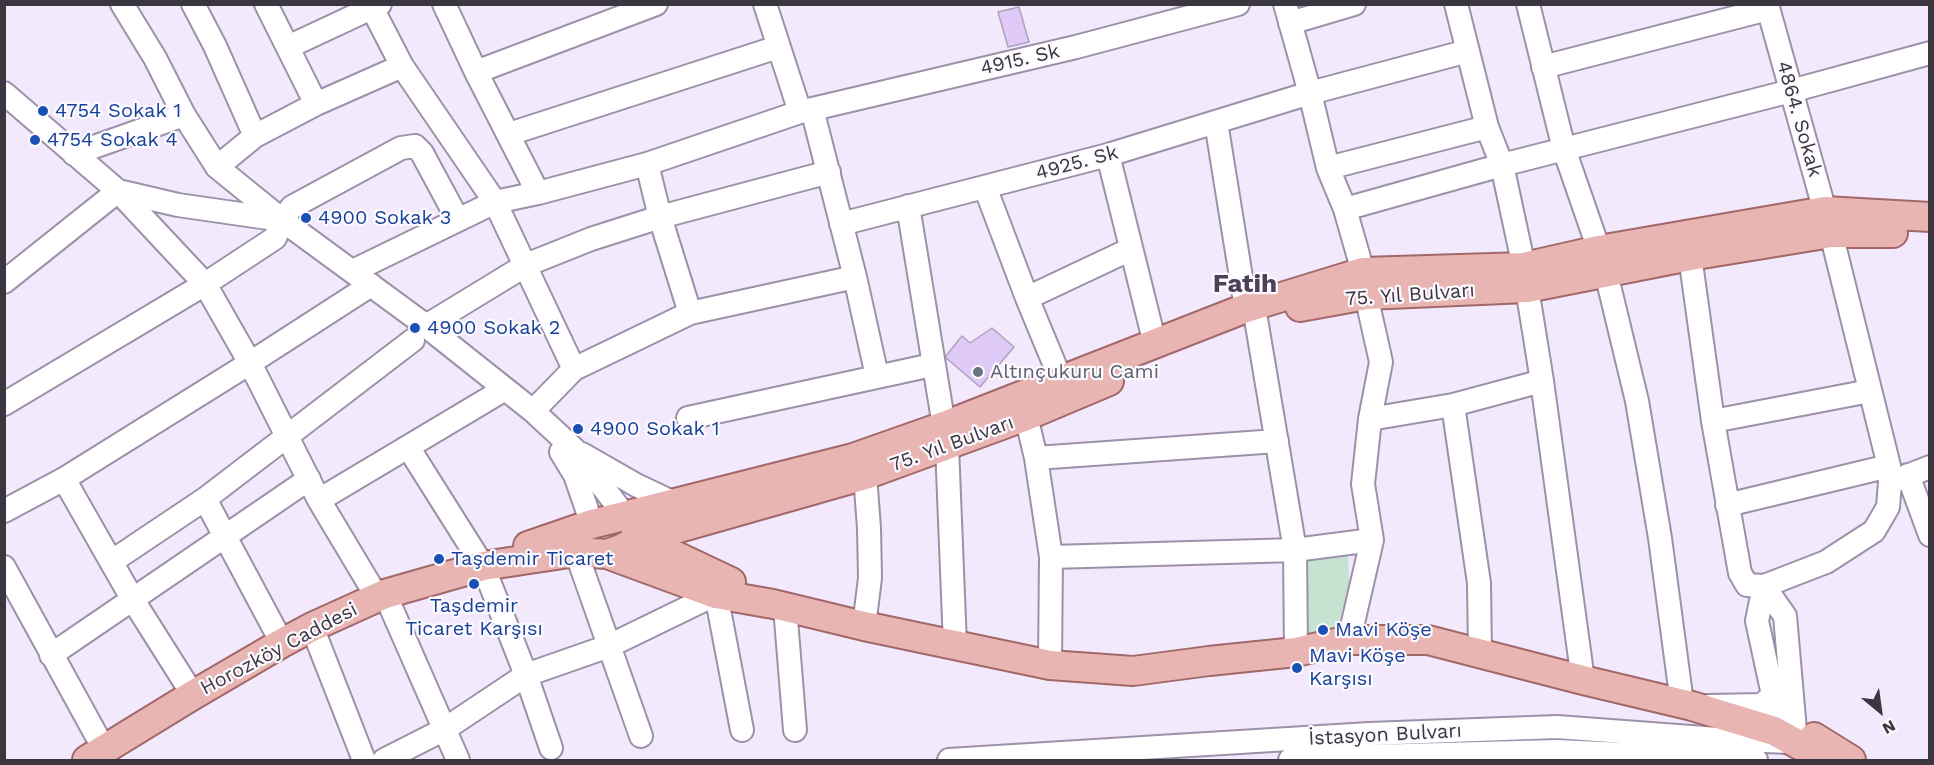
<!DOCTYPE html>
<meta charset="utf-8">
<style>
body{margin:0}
#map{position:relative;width:1934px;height:765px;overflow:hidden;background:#f2e9fd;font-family:"Work Sans",sans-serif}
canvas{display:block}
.frame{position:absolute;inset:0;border:6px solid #3b3741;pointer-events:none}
.north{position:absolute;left:1850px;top:681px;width:60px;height:60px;-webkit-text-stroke:4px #fcf9ff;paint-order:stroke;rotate:151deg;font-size:16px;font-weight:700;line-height:24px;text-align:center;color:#3b3741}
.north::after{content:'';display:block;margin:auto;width:21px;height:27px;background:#3b3741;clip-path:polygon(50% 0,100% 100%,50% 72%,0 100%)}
</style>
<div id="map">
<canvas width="1934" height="765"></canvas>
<div class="frame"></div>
<div class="north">N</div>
</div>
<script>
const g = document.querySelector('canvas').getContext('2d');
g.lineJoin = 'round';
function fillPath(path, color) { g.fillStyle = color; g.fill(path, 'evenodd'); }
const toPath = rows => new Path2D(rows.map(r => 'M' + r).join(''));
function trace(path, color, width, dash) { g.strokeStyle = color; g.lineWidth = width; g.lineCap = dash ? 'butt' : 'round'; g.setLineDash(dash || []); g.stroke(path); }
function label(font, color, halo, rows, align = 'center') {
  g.font = font + ' "Work Sans",sans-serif'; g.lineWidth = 4.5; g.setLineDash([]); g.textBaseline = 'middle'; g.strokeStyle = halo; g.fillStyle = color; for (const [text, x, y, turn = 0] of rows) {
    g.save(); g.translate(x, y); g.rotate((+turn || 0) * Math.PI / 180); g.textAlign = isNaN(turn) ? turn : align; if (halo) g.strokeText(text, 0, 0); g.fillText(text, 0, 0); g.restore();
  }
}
fillPath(toPath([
 [1348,550,1349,583,1340,631,1308,637,1298,630,1297,552]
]), '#c5e3d0');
const building = toPath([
 [1019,7,1029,42,1008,47,998,12,1019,7],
 [992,328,1014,347,980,387,945,357,962,336,970,343,992,328]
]);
fillPath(building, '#dfcaf7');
trace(building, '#ada2ba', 1.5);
const minor = toPath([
 [122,4,155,58,184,115,217,167,281,219],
 [193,4,215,46,255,136],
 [266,4,316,104],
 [370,4,402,66,495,202,574,369],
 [444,4,476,72,538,193],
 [765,4,800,112],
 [1285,4,1310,93,1328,168,1345,209,1363,272],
 [1456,4,1487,127,1502,165,1524,267],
 [1528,4,1564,149,1599,250],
 [1290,23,1354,4],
 [288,47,380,4],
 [1543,67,1768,9],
 [476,72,656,4],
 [4,93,118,191,178,205,282,220,421,322,533,411,574,449,625,516],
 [812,109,855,277,877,376],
 [1216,122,1246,308],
 [509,134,778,47],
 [74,154,184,115],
 [1108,155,1155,344],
 [647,164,660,217,690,313],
 [217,167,255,136,316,104,402,66],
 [1328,168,1487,127],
 [985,187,1027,298,1061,380],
 [908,206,944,426],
 [1345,209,1502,165,1791,91,1930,53],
 [841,224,1108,155,1310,93,1468,51],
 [1690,256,1713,421,1740,573,1747,585,1764,586,1826,562,1874,531,1888,507,1890,482,1889,466,1831,233,1767,4],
 [353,271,495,202,538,193,647,164,800,112,1076,47,1238,4],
 [1606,273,1637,401,1660,538,1682,703],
 [4,282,118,191,205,284,250,363,319,500,377,597],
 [1527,288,1542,381,1583,680],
 [1027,298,1131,249],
 [1256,319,1295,550,1296,652],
 [426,326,526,265,591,239,660,217,829,172],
 [4,404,205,284,275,238,282,220,292,207,401,148,415,146,422,153,458,220],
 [1453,405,1479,583,1480,654],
 [533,411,574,369,690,313,855,277],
 [1026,416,1036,458,1051,557,1050,665],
 [688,418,932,365],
 [1370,419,1453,405,1542,381],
 [1713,421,1870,391],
 [947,446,955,645],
 [408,447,483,566,526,675,551,748],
 [561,452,575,475,592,524],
 [582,454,636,485,676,504],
 [1036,458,1277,441],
 [1908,475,1930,535],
 [64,479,133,600,193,695],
 [1894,481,1930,467],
 [205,499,282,643],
 [319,500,505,389],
 [1727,505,1889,466],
 [4,511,64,479,250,363,371,285],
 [576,552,641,736],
 [1051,557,1295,550,1372,540],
 [111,562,205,499,413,340],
 [4,567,105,751],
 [1764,586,1785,616,1796,742],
 [1764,586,1757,621,1773,695,1774,731],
 [385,594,458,760],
 [785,607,795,730],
 [864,626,870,578,869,528,865,475],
 [312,627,364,760],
 [1349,640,1372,540,1363,484,1370,419,1381,362,1366,295],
 [51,655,309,479],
 [1709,706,1762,705,1773,695],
 [384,760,445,729,526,675,609,646,716,594,742,730],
 [949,760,1369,734,1557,727,1718,739,1789,742],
 [1290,760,1371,756,1556,751,1756,760]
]);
const major = toPath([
 [1300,307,1366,295,1527,288,1690,256,1831,233,1893,233],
 [636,531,640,539,731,582],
 [528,546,592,524,853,458,944,426,1246,308,1363,272,1524,267,1599,250,1825,211,1930,217],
 [607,554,621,549,640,539,865,475,1026,416,1109,381],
 [1814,737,1851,760],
 [87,760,193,695,282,643,312,627,385,594,483,566,576,552,607,554,716,594,773,604,864,626,1050,665,1133,671,1209,661,1296,652,1349,640,1428,640,1583,680,1692,706,1774,731,1827,760]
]);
trace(minor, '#9d91a9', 26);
trace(major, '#a26869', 32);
trace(minor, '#fff', 22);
trace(major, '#e9b5b2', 28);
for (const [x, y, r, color] of [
 [43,111,6,"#1a4fb4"],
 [35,140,6,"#1a4fb4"],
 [306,218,6,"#1a4fb4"],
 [415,328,6,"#1a4fb4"],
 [978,372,6,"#6b7280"],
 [578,429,6,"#1a4fb4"],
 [439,559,6,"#1a4fb4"],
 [474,584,6,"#1a4fb4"],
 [1323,630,6,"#1a4fb4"],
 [1297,668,6,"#1a4fb4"]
]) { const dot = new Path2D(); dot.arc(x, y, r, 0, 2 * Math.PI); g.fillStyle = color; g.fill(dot); trace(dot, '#fcf9ff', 2); }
label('20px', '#3b3741', '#fcf9ff', [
 ["4915. Sk",1020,60,-13],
 ["4864. Sokak",1799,119,74],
 ["4925. Sk",1077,163,-15],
 ["75. Yıl Bulvarı",1410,295,-4],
 ["75. Yıl Bulvarı",952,444,-20],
 ["Horozköy Caddesi",279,649,-28],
 ["İstasyon Bulvarı",1385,735,-3]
]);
label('20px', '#164399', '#fcf9ff', [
 ["4754 Sokak 1",55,111],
 ["4754 Sokak 4",47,140],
 ["4900 Sokak 3",318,218],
 ["4900 Sokak 2",427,328],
 ["4900 Sokak 1",590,429],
 ["Taşdemir Ticaret",451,559],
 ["Taşdemir",474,606,"center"],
 ["Ticaret Karşısı",474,629,"center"],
 ["Mavi Köşe",1335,630],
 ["Mavi Köşe",1309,656],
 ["Karşısı",1309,679]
], 'left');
label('20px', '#5b616d', '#fcf9ff', [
 ["Altınçukuru Cami",990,372]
], 'left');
label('bold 26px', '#4c4257', '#fcf9ff', [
 ["Fatih",1245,284]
]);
</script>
